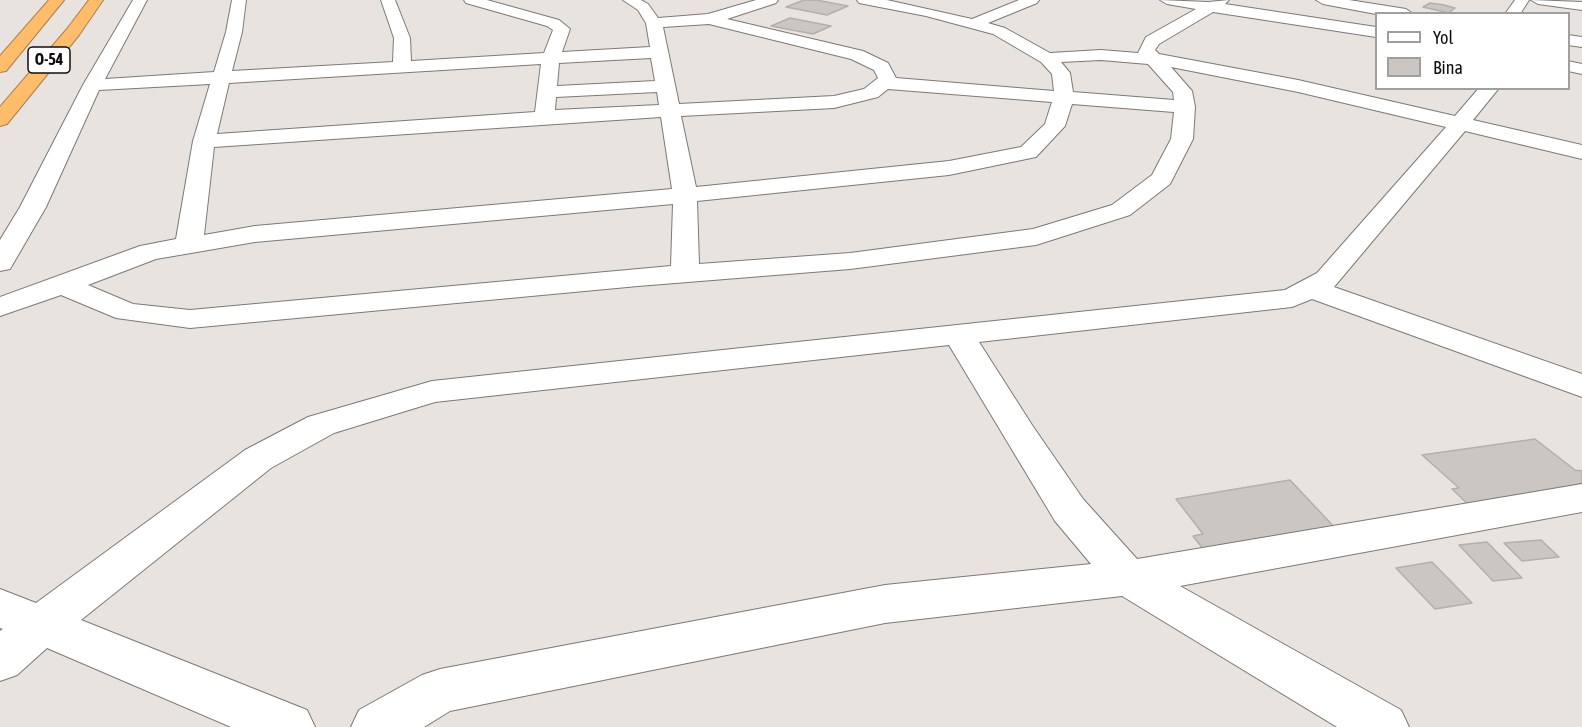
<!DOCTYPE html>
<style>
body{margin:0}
#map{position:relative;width:1582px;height:727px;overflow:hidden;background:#e8e3de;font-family:"Asap Condensed",sans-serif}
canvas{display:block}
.legend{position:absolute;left:1375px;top:12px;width:195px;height:78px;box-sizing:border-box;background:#fff;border:2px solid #9f9f9e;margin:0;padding:8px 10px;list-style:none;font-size:18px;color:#100e0d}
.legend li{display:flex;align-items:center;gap:12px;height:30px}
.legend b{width:30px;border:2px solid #9f9f9e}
</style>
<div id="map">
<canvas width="1582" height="727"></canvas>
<ul class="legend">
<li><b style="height:8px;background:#fff"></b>Yol</li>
<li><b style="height:16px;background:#cbc6c1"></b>Bina</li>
</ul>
</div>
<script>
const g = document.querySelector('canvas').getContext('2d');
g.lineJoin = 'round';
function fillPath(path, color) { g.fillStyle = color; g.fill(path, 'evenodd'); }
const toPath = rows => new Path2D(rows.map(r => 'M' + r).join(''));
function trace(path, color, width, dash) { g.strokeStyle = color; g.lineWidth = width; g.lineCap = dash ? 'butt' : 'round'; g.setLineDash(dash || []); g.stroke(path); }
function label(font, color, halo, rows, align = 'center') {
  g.font = font + ' "Asap Condensed",sans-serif'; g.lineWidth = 4.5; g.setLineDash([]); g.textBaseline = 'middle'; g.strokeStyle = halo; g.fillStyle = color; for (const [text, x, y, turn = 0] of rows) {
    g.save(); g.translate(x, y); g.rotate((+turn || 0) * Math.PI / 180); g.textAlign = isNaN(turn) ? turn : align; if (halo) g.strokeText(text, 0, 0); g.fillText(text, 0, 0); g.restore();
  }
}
const building = toPath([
 [804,0,816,0,848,6,827,15,786,7,804,0],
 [1430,3,1444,5,1455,8,1449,13,1423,7,1430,3],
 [790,18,831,26,813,34,771,26,790,18],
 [1535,439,1575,470,1582,471,1582,490,1471,507,1452,489,1459,488,1422,455,1535,439],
 [1290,480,1338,531,1207,554,1193,536,1203,534,1176,499,1290,480],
 [1541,540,1559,557,1522,561,1504,543,1541,540],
 [1487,542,1522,578,1493,581,1459,545,1487,542],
 [1432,562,1472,603,1435,609,1396,568,1432,562]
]);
fillPath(building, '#cbc6c1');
trace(building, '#b3afaa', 1.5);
const minor = toPath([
 [133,0,147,0,105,79,214,72,226,32,232,0,246,0,242,32,232,71,393,62,394,38,381,0,395,0,410,38,411,61,544,53,553,30,547,26,466,3,464,0,487,0,559,20,570,29,562,52,650,47,646,23,638,10,623,0,641,0,648,4,658,18,708,14,756,0,778,0,776,3,727,19,863,51,888,63,896,78,1054,91,1052,74,1041,62,993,34,926,16,859,3,857,0,887,0,972,19,1019,0,1039,0,1037,3,988,23,1005,28,1050,53,1101,50,1138,53,1146,37,1196,9,1167,4,1160,0,1208,2,1229,0,1225,4,1376,27,1376,37,1213,12,1159,44,1155,50,1159,54,1298,80,1455,116,1479,88,1499,88,1473,120,1582,145,1582,159,1465,131,1334,287,1582,374,1582,397,1312,299,1292,307,979,342,1032,425,1083,499,1137,559,1582,484,1582,512,1180,586,1401,710,1409,727,1337,727,1122,596,885,623,450,711,424,727,351,727,359,710,422,675,440,669,885,585,1091,564,1055,521,949,345,435,402,334,433,271,468,81,620,307,710,315,727,231,727,47,648,17,675,0,681,0,631,3,629,0,628,0,589,36,603,245,450,308,417,432,381,1285,290,1317,273,1446,127,1298,92,1171,67,1192,91,1195,107,1193,139,1170,184,1130,215,1036,245,850,269,638,286,190,328,116,318,61,295,0,316,0,297,140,246,176,239,193,141,210,84,99,90,46,207,10,269,0,271,0,240,20,207,83,85,133,0],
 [709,24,851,59,874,70,878,78,864,89,834,96,679,104,663,27,709,24],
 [651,58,655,81,557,86,559,63,651,58],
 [1101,60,1148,64,1173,92,1174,100,1073,92,1070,73,1061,62,1101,60],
 [541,64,535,112,217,134,229,83,541,64],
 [888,89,1052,102,1045,124,1021,147,949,161,696,187,681,116,834,108,878,97,888,89],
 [657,92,659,105,555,110,556,97,657,92],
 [1072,104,1174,112,1171,139,1152,175,1112,205,1033,229,850,253,699,264,697,201,949,175,1036,157,1065,126,1072,104],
 [661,117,672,189,255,226,204,235,214,147,661,117],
 [673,204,671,266,190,310,133,304,88,285,156,259,255,242,673,204],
 [1316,0,1349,0,1406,9,1413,14,1376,14,1323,4,1316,0],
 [1515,0,1529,0,1520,14,1505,14,1515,0],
 [1531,0,1582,2,1582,10,1538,4,1531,0],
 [1568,35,1582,37,1582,47,1568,45,1568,35],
 [1568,61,1582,64,1582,74,1568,71,1568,61]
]);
const highway = toPath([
 [49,0,64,0,6,71,0,72,0,56,49,0],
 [89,0,103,0,79,35,7,124,0,126,0,107,67,29,89,0]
]);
trace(minor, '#7d7974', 2);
trace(highway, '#ab7f49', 2);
fillPath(minor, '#fff');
fillPath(highway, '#ffbc6a');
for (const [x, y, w] of [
 [49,60,42]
]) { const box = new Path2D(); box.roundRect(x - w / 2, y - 13, w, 26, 4.5); g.fillStyle = '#fff'; g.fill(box); trace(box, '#100e0d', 1.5); }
label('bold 16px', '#100e0d', null, [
 ["O-54",49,60]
]);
</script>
